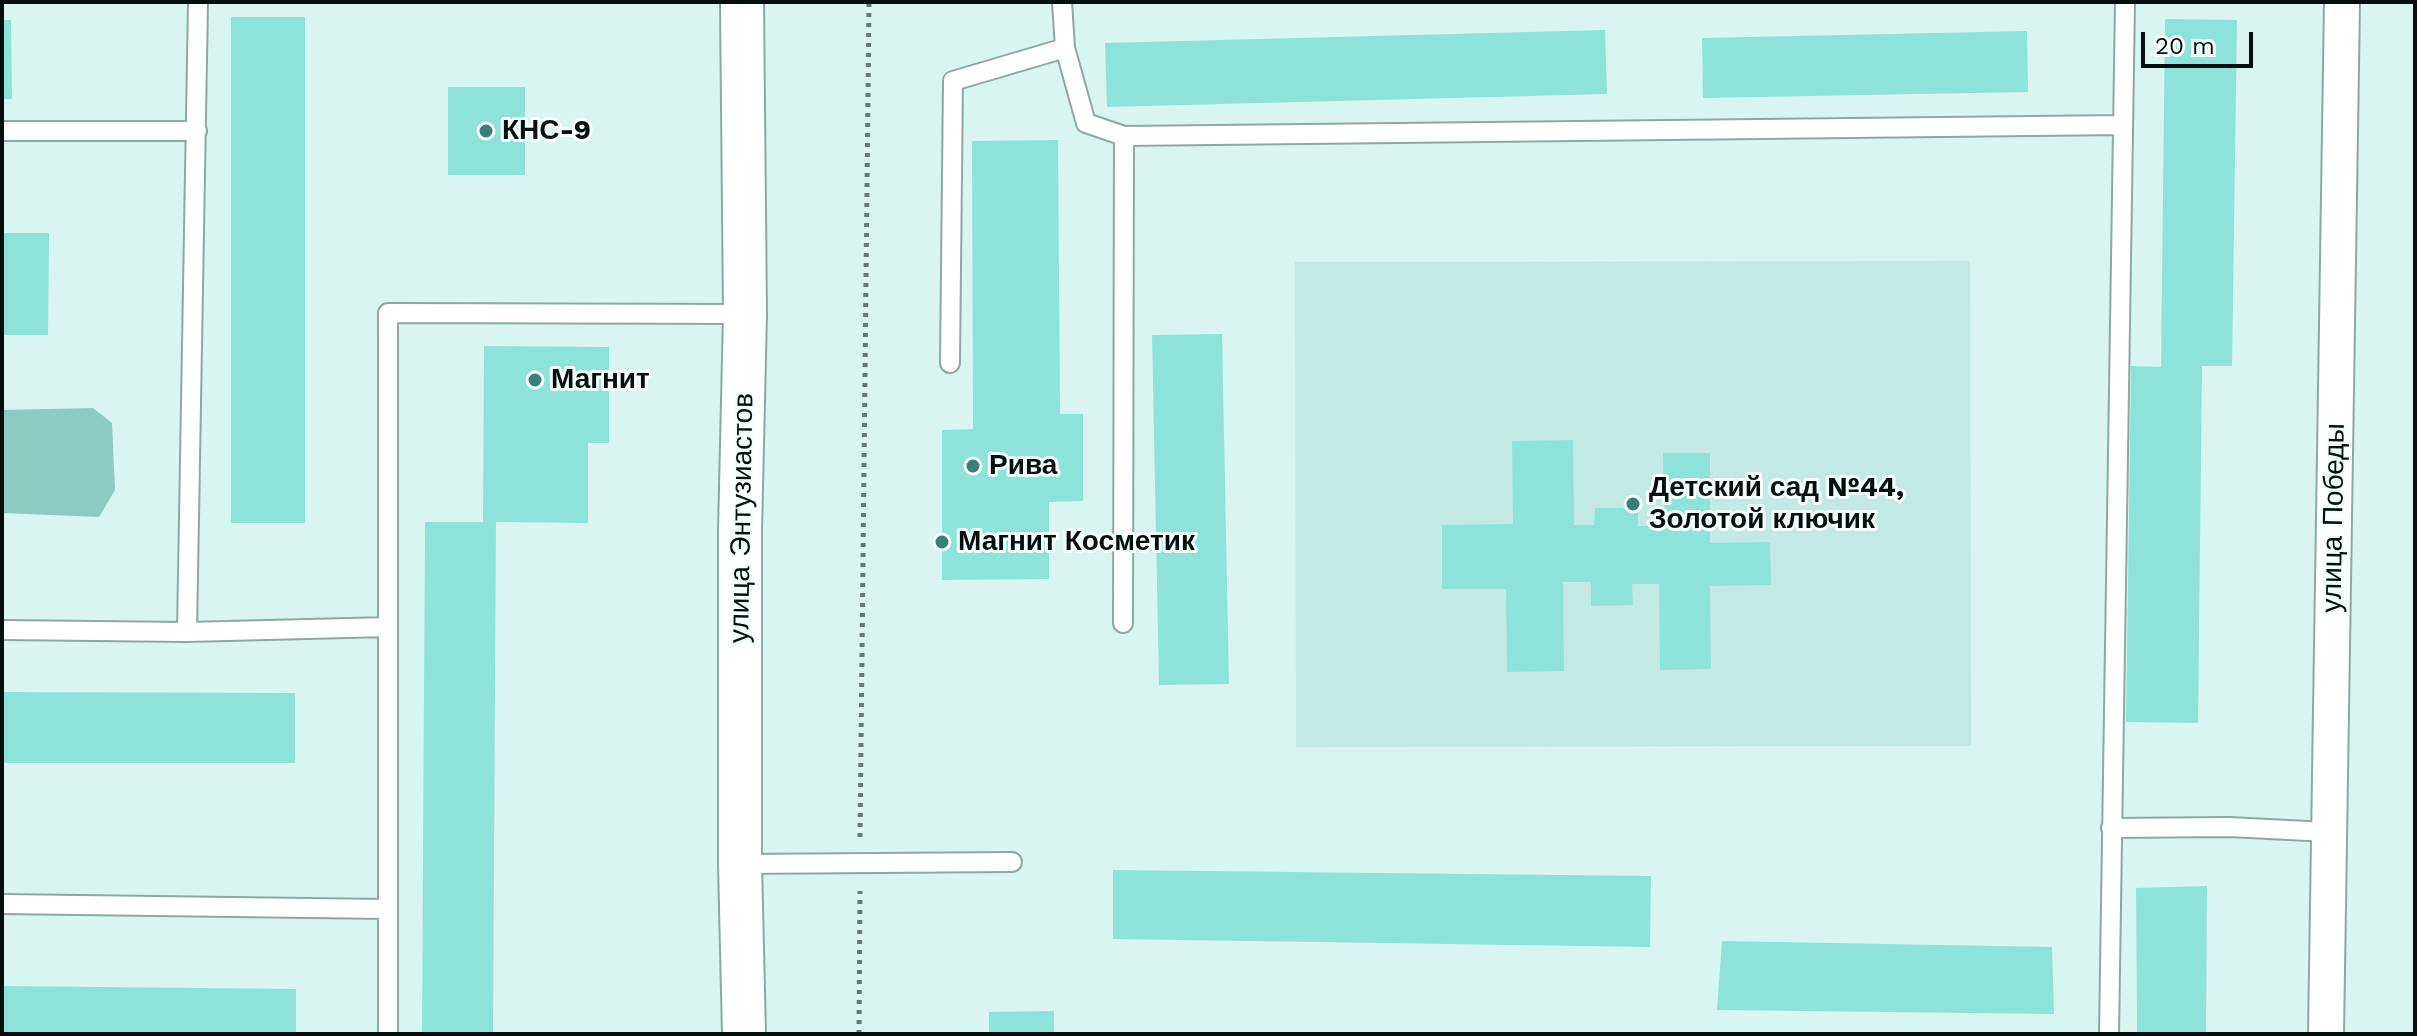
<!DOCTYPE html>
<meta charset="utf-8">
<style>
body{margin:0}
#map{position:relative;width:2417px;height:1036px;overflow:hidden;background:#d9f5f1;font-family:"Work Sans",sans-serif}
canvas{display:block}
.frame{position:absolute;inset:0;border:4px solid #050f0d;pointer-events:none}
.scale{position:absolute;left:2141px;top:32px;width:112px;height:36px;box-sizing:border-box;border:4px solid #050f0d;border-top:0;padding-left:10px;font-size:24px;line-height:28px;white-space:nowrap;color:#050f0d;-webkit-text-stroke:6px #f3fefd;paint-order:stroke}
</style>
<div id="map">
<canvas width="2417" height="1036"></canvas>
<div class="frame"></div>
<div class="scale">20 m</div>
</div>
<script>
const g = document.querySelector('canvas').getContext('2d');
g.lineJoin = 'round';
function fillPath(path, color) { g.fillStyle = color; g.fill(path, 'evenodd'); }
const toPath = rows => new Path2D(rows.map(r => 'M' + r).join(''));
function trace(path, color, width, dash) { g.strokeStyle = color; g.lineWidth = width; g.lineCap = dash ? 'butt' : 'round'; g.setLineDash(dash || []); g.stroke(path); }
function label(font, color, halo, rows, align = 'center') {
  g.font = font + ' "Work Sans",sans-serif'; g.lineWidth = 6; g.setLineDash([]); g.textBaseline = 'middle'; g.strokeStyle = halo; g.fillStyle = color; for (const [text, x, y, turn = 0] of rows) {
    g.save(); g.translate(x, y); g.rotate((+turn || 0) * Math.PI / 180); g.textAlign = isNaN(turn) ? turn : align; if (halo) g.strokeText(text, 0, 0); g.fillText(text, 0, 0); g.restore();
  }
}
fillPath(toPath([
 [1970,261,1971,746,1296,747,1295,262]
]), '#c3e9e4');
fillPath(toPath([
 [93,408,112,423,115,490,99,517,2,513,2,410]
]), '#8ec9c2');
fillPath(toPath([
 [231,17,305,17,305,523,231,523],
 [2165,19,2237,20,2232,366,2202,366,2198,723,2126,722,2131,366,2161,367],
 [2,20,11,20,12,99,2,99],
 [1605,30,1607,94,1107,107,1105,43],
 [2027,31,2028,92,1703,98,1702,38],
 [448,87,525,87,525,175,448,175],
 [1058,140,1060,414,1083,414,1083,501,1049,502,1049,579,942,580,942,430,973,429,972,141],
 [2,233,49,233,48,335,2,335],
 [1222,334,1229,684,1159,685,1152,335],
 [484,346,609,347,609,443,588,443,588,523,496,522,493,1034,422,1034,425,522,483,522],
 [1573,440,1574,525,1594,525,1595,508,1638,508,1638,526,1664,526,1663,453,1710,453,1710,543,1770,542,1771,585,1710,586,1711,669,1660,670,1659,584,1632,584,1633,605,1591,606,1591,582,1563,582,1564,671,1507,672,1506,589,1442,589,1442,525,1513,524,1512,441],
 [2,692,295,693,295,763,2,763],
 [1113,870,1651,876,1650,947,1113,939],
 [2207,886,2206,1034,2137,1034,2136,888],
 [1722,941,2052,947,2054,1014,1717,1010],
 [2,986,296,989,296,1034,2,1034],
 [1054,1011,1054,1034,989,1034,989,1012]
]), '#8ee3d9');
const service = toPath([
 [1062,2,1065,48,1086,123,1124,136,2123,125],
 [2,131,197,131],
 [950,363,953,81,1065,48],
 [1123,623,1124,136],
 [2,630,187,632,388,627],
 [187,632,198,2],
 [2111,828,2229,827,2328,832],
 [740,864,1012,862],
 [2,904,386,909],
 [388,1034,388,313,745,314],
 [2109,1034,2125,2]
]);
const minor = toPath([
 [2326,1034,2342,2]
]);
const tertiary = toPath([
 [742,2,745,314,740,531,740,864,744,1034]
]);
trace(service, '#8da8a4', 22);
trace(minor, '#8da8a4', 38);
trace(tertiary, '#8da8a4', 46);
trace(toPath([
 [860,837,869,2],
 [859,1034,860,891]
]), '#667875', 5, [4, 6]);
trace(service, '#fff', 18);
trace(minor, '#fff', 34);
trace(tertiary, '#fff', 42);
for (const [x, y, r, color] of [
 [486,131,8,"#387f78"],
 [535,380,8,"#387f78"],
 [973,466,8,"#387f78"],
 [1633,504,8,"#387f78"],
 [942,542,8,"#387f78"]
]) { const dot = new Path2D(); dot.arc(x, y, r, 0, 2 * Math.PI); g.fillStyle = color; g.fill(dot); trace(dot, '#f3fefd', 3); }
label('bold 28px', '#050f0d', '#f3fefd', [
 ["КНС-9",502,131],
 ["Магнит",551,380],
 ["Рива",989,466],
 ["Детский сад №44,",1649,488],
 ["Золотой ключик",1649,520],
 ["Магнит Косметик",958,542]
], 'left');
label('28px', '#050f0d', '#f3fefd', [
 ["улица Энтузиастов",742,518,-89],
 ["улица Победы",2334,518,-89]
]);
</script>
